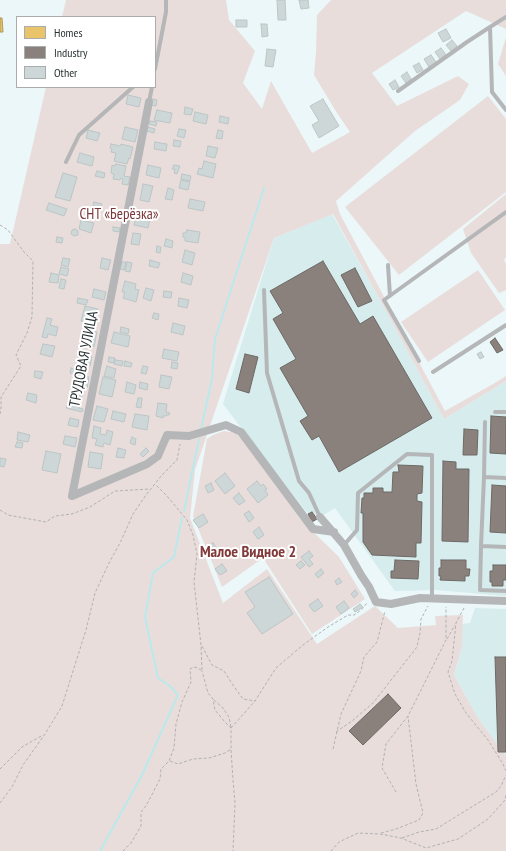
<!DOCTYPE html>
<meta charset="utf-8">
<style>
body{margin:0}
#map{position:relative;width:506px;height:851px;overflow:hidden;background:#ebf7f8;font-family:"PT Sans Narrow",sans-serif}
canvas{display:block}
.legend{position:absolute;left:16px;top:16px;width:140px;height:72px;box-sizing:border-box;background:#fff;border:1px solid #aaadad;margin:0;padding:5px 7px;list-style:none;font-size:12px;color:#2a3233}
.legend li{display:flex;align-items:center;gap:8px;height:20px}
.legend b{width:20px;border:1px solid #aaadad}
</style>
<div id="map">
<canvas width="506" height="851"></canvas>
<ul class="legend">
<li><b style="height:11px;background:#e9c46a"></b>Homes</li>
<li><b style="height:11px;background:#8a817c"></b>Industry</li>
<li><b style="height:11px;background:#cdd7d7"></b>Other</li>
</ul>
</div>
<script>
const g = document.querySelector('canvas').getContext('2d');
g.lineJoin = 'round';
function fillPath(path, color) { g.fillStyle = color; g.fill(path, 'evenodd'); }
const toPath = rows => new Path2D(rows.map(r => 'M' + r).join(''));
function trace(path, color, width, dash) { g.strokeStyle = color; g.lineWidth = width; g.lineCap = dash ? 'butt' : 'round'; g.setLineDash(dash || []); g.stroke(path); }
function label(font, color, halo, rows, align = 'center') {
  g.font = font + ' "PT Sans Narrow",sans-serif'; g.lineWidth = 4; g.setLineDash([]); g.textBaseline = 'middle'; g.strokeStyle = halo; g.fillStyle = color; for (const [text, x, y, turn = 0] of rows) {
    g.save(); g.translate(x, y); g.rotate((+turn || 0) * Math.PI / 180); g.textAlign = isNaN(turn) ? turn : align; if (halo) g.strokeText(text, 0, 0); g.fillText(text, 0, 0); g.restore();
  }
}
fillPath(toPath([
 [332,214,379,298,444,419,506,381,506,596,436,590,395,591,335,508,312,522,308,514,271,467,223,404,274,238],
 [475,608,506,609,506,756,478,718,454,675,462,647,462,624,470,623]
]), '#d6eced');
fillPath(toPath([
 [66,0,226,0,229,20,255,51,243,83,262,109,271,81,312,153,350,132,337,113,314,75,316,53,317,15,331,0,506,0,506,29,466,11,372,73,397,106,458,76,469,84,460,100,415,131,336,201,340,214,445,411,493,384,506,376,506,381,444,419,379,298,333,214,274,238,195,470,190,518,223,603,267,569,317,644,375,606,398,628,436,625,435,616,463,615,462,647,454,675,478,718,506,756,506,851,0,851,0,244,10,244,46,87,155,87,155,17,62,17],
 [506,37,506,76,498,64],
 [488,96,506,119,506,192,399,275,345,207],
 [506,194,506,258,504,259,506,264,506,290,499,293,471,253,463,229],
 [478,270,505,310,428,362,401,322],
 [224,431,236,433,255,454,301,520,339,557,365,599,312,634,263,558,222,587,193,516,207,439,213,435]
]), '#e9dddc');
const homes = toPath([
 [0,18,2,18,3,32,0,32,0,18]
]);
fillPath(homes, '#e9c46a');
trace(homes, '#b0985a', 1);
const industry = toPath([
 [323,261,360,324,373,316,432,418,339,472,319,436,312,440,300,421,308,416,280,368,296,359,273,319,283,313,270,291,323,261],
 [355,268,372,301,358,307,341,275,355,268],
 [495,338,503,350,497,353,490,342,495,338],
 [245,354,258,357,249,393,236,389,245,354],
 [491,416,506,417,506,454,490,453,491,416],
 [464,429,478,430,477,455,463,455,464,429],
 [443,461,456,462,456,469,469,469,468,542,442,541,443,461],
 [398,465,423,466,422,493,417,494,417,501,422,502,421,543,416,543,416,557,372,555,363,542,363,513,361,513,362,498,364,498,364,493,373,493,373,488,383,488,383,492,392,492,393,472,399,472,398,465],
 [492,485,506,486,506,533,490,532,492,485],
 [312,512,317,519,312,522,308,514,312,512],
 [395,560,419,561,418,579,391,578,391,571,394,571,395,560],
 [441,560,466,560,466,569,470,569,469,576,465,576,465,581,440,580,441,576,439,576,439,568,441,568,441,560],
 [493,565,506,565,506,580,503,580,503,586,492,586,492,582,490,582,490,571,493,571,493,565],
 [495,657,506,657,506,752,498,752,495,657],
 [388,694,401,708,363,745,349,731,388,694]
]);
fillPath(industry, '#8a817c');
trace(industry, '#6d6966', 1);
trace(toPath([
 [201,429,212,379,215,339,264,188],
 [184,511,199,439],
 [100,851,142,775,178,695,170,686,158,678,145,617,153,573,174,557,182,518]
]), '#bae9ec', 2);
const building = toPath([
 [277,0,285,0,286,20,278,20,277,0],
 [299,0,308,0,309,8,301,9,299,0],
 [236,20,247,20,247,27,236,27,236,20],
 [261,24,267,24,268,36,262,37,261,24],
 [446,29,451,38,443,42,438,33,446,29],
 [452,40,457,46,451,51,446,45,452,40],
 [441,48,446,55,440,59,435,52,441,48],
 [267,49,276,50,273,67,265,66,267,49],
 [431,55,436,62,429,67,424,59,431,55],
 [419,63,423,70,417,73,413,66,419,63],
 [407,72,411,79,406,83,401,76,407,72],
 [395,80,399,87,393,90,389,84,395,80],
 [128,95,141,98,139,107,126,104,128,95],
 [153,99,157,100,156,106,151,105,153,99],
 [323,99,339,126,319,138,312,125,319,121,310,106,323,99],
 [185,107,193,109,191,115,184,114,185,107],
 [157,110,172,113,170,123,154,120,157,110],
 [195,112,208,115,206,124,193,121,195,112],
 [220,116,229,118,228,124,219,122,220,116],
 [150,121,157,122,156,126,149,124,150,121],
 [125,127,138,130,135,142,122,139,125,127],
 [148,127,155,129,154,133,147,131,148,127],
 [179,129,186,130,184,138,177,136,179,129],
 [88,130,100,133,97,141,86,138,88,130],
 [218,130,223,131,222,139,216,138,218,130],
 [174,140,181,141,180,147,173,146,174,140],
 [155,142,167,144,166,151,154,149,155,142],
 [111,144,120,146,121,144,133,147,130,159,129,158,127,164,114,161,116,153,111,152,112,149,110,148,111,144],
 [208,146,218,148,215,158,206,156,208,146],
 [80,153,94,157,92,166,77,162,80,153],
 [204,161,216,164,213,178,197,174,199,168,202,169,204,161],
 [116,164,126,166,124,176,130,177,128,185,122,184,123,179,121,178,120,180,113,179,114,174,111,173,112,165,115,166,116,164],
 [148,165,161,168,159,178,146,175,148,165],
 [174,165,180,166,177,174,174,173,175,169,172,169,174,165],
 [97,171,105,173,104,178,95,176,97,171],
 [63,173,77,177,70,201,55,197,63,173],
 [182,174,191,176,190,181,181,179,182,174],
 [181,180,190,182,188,190,179,188,181,180],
 [143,184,153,186,149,202,140,200,143,184],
 [168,188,174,190,172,200,165,199,168,188],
 [190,199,205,202,203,211,188,208,190,199],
 [94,202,102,204,100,211,92,209,94,202],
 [49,203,67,209,64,216,46,210,49,203],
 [137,212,151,214,148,228,134,225,137,212],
 [81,220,94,223,91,233,79,229,81,220],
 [113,227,120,228,119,232,113,231,113,227],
 [75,229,78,231,78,235,74,236,71,234,72,230,75,229],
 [187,230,200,232,198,243,185,241,185,238,183,237,183,233,186,233,187,230],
 [133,233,141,234,139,245,131,244,133,233],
 [57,237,63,238,62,243,56,242,57,237],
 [166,239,173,241,172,248,164,246,166,239],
 [157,246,161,247,160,253,156,252,157,246],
 [185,250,195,253,192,265,182,262,185,250],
 [63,258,70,259,68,267,61,265,63,258],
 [102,258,111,260,108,270,100,268,102,258],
 [150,260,160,263,158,268,149,266,150,260],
 [122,262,126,262,124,270,120,269,122,262],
 [127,262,132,263,130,272,125,271,127,262],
 [61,267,69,269,67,276,59,274,61,267],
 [51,273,59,275,58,283,49,282,51,273],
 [183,273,193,276,191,285,181,282,183,273],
 [61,279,66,280,64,289,59,288,61,279],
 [125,281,136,284,135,289,139,290,136,302,123,298,125,292,122,292,125,281],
 [146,288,154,290,151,301,143,298,146,288],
 [94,289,106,292,104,300,92,297,94,289],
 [164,291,172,292,171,298,163,297,164,291],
 [78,298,88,300,86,305,77,303,78,298],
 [179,298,189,300,187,308,178,306,179,298],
 [85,306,98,309,94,324,81,321,85,306],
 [154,313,159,314,158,320,152,318,154,313],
 [47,318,52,319,50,325,58,327,56,336,48,334,47,338,42,337,47,318],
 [173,323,185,326,183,335,171,332,173,323],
 [121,327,129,329,128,334,120,332,121,327],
 [88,330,97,332,94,347,81,345,83,335,87,336,88,330],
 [114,332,130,336,128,347,111,343,114,332],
 [43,344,55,346,52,357,40,354,43,344],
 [164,349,179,352,177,361,162,358,164,349],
 [481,352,484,357,480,359,477,354,481,352],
 [79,354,92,357,90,366,77,363,79,354],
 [109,357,115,358,114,363,108,362,109,357],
 [115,360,123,361,122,366,114,364,115,360],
 [125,361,132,363,131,367,124,366,125,361],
 [172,362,178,363,177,369,171,368,172,362],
 [107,366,116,369,114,378,104,376,107,366],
 [143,366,148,367,146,374,141,373,143,366],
 [71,368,78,370,77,375,70,373,71,368],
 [35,371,43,372,41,379,34,377,35,371],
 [79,375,89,377,87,388,77,386,78,383,74,382,75,378,78,378,79,375],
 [161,375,172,377,169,389,159,387,161,375],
 [103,377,116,380,112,397,99,394,103,377],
 [127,382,136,385,134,394,125,392,127,382],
 [140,382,148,384,147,390,139,388,140,382],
 [28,393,37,395,36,403,26,400,28,393],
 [71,393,82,396,79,408,83,409,82,412,66,408,68,404,73,405,75,399,70,398,71,393],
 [138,398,142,398,141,408,136,407,138,398],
 [158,403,167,404,166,412,170,413,169,415,167,415,166,416,163,416,163,418,156,416,158,403],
 [97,406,108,409,104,422,93,420,97,406],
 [113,411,126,414,124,422,111,419,113,411],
 [135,414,149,416,147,430,132,427,135,414],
 [70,418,79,420,78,427,68,425,70,418],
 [94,426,101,428,100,434,106,435,107,430,113,432,110,445,104,443,103,447,95,445,97,439,92,438,94,426],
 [18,432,30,435,28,442,17,440,18,432],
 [65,436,77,438,75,447,63,444,65,436],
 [132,437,136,439,135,445,130,443,132,437],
 [17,442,23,443,22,448,15,447,17,442],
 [118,448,126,450,124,458,116,457,118,448],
 [146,448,149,451,143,457,140,454,146,448],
 [46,451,61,454,57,473,42,470,46,451],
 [90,452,103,454,101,469,88,467,90,452],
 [0,458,6,459,4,467,0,466,0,458],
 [225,473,235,486,225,494,215,481,225,473],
 [257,481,261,486,263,484,267,489,265,490,268,495,258,503,247,489,257,481],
 [211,483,214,490,208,493,205,486,211,483],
 [239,493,245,501,239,505,233,498,239,493],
 [249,511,254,518,249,522,244,514,249,511],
 [203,514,208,522,199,528,193,520,203,514],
 [259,527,264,535,258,539,253,532,259,527],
 [213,543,219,552,211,557,205,548,213,543],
 [309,551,313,556,309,559,313,564,309,567,301,557,309,551],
 [301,561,305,565,300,569,296,565,301,561],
 [222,564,227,571,220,575,215,569,222,564],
 [321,569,324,573,318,578,315,574,321,569],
 [269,577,293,614,262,634,247,613,255,607,245,592,269,577],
 [339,578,342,582,337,585,335,581,339,578],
 [355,590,358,594,354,598,351,594,355,590],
 [318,599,323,606,314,612,309,605,318,599],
 [344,601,349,608,341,614,336,607,344,601],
 [360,604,363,607,355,612,353,609,360,604]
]);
fillPath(building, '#cdd7d7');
trace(building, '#bcc6c6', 1);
trace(toPath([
 [0,225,8,230,24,252,33,261,32,317,27,333,16,355,21,366,1,397,1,408,0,414],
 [0,510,8,515,46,522,55,516,72,514,90,507,115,491,150,489],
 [464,608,456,623,452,661,448,672,455,694,466,713,488,740,503,764,506,771],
 [447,639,455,625],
 [202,646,212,665,224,671,233,685,243,699,255,701],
 [214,700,223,708,229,717,231,727],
 [231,728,255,701,276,668,303,645,328,627,348,615,354,615,361,610,367,603,368,603],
 [336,732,352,721,373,703,417,647,420,633,421,619,428,606],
 [333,749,341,714,361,671,364,657,377,642,385,611],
 [231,750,233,780,235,803,233,851],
 [170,761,178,764,193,759,209,758,225,753,231,749,231,728,224,721,215,710,213,699,208,693,202,671],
 [0,769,22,747,43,735],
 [396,792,382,768,386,744,408,716,446,640,446,607],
 [0,803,12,787,23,765,45,734,62,706,86,630,95,593,109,563,121,541,133,514,146,495,162,475,177,460,180,444],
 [381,833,396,829,419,820,423,813,416,784,408,716],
 [402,838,419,832,436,829,496,792,501,786,506,775],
 [123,851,131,843,141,826,141,812,146,806,160,779,161,769,169,761,174,748,176,724,182,702,191,682,190,669,194,667,198,668,202,671,201,645,194,582,197,554,193,535,187,520,167,496,156,485],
 [331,851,339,842,358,833,380,834,401,838,426,848,458,839,488,819,505,800,506,795]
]), '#b0b2b2', 1, [3, 2]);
trace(toPath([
 [506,17,490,27,492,92,506,110],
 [155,69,166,12,166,0],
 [398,91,467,42,490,27],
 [149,102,152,87],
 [66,162,79,135,133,87],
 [388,265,390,296],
 [264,290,267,373,299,481,309,493,320,517],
 [419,361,384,300,506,212],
 [433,372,506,325],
 [495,412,506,412],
 [484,477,485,422],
 [344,545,357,530,358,493,407,454,432,455,432,598],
 [481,546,484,477,506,478],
 [506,547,481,546,480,590,506,591]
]), '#b5b6b7', 4);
trace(toPath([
 [149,102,72,496,147,464,158,456,167,435,189,436,226,425,241,432,313,529,334,532],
 [320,517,344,545,361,575,369,587,376,602,391,604,420,598,506,601]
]), '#b5b6b7', 8);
label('15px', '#7a3738', '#fff', [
 ["СНТ «Берёзка»",119,215]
]);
label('15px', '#2a3233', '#fff', [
 ["ТРУДОВАЯ УЛИЦА",84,359,-79]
]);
label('bold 16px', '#81393a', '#fff', [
 ["Малое Видное 2",248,552]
]);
</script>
